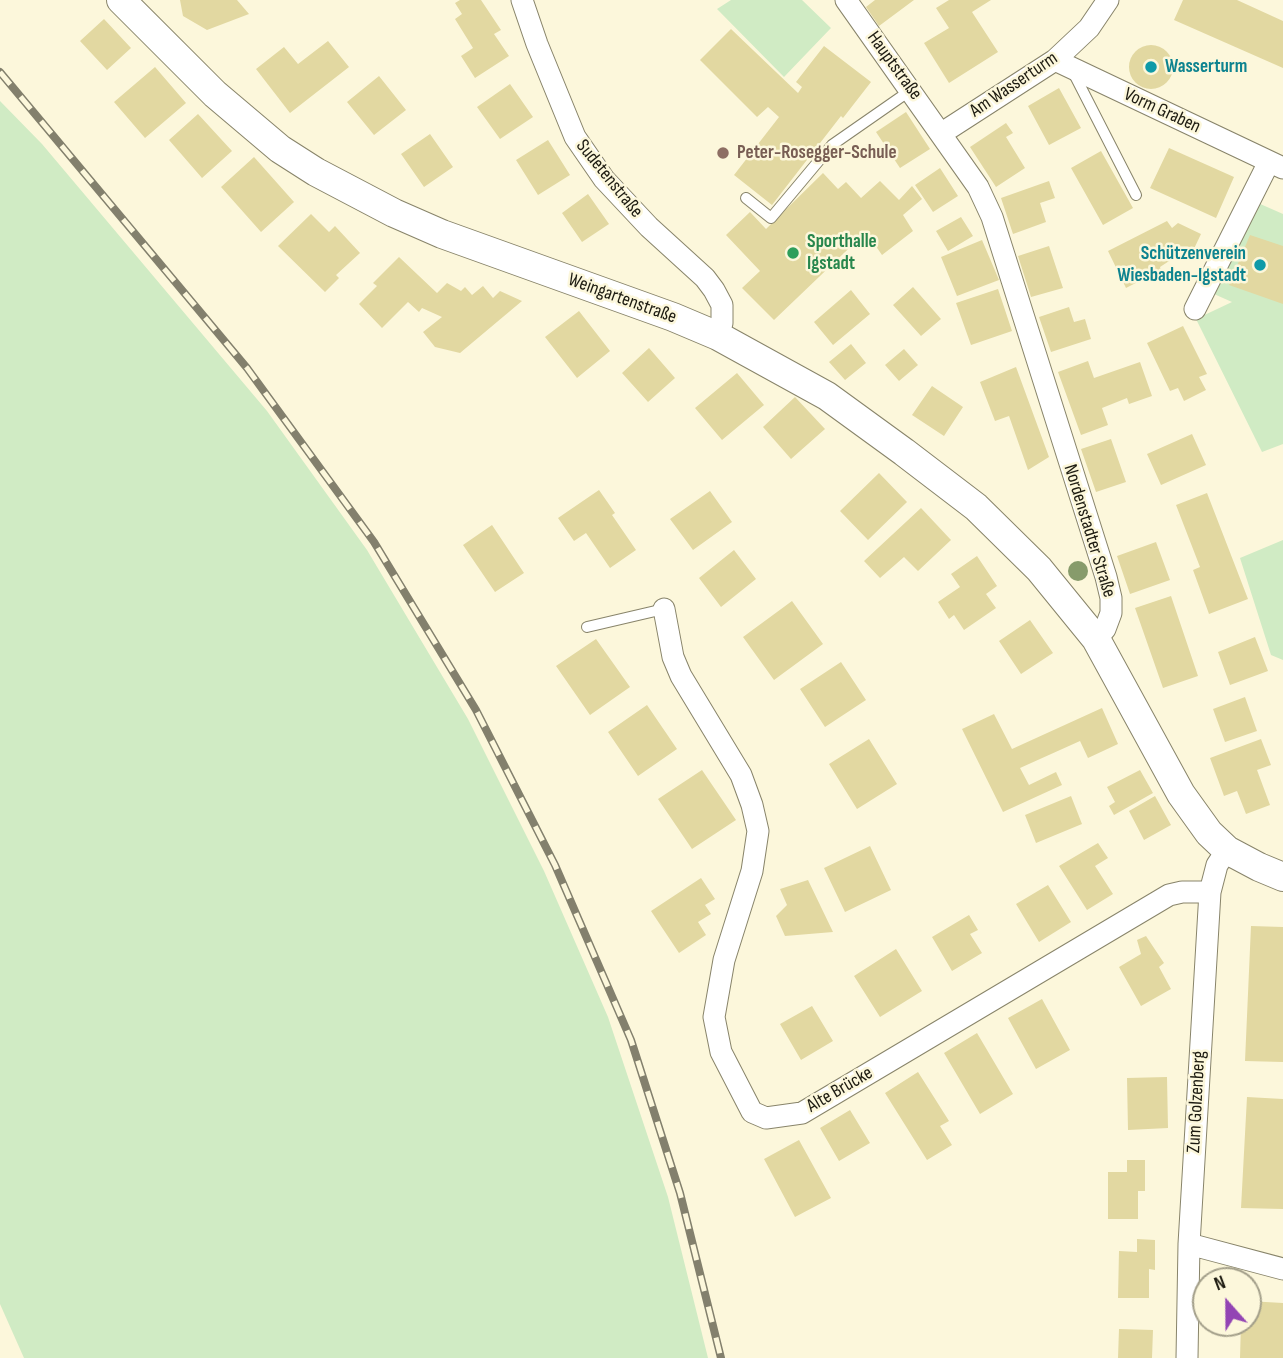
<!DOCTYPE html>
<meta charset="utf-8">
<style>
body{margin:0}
#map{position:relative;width:1283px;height:1358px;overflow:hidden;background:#fcf7db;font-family:"Sofia Sans Condensed",sans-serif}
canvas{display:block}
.north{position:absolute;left:1192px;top:1267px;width:70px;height:70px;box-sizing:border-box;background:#fcf7db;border:2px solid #a39f8a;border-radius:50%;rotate:339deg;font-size:19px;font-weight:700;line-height:28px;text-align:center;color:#1d1b11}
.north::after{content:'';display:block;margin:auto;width:24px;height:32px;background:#9344b4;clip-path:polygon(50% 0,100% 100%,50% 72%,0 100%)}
</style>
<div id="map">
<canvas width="1283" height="1358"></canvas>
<div class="north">N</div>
</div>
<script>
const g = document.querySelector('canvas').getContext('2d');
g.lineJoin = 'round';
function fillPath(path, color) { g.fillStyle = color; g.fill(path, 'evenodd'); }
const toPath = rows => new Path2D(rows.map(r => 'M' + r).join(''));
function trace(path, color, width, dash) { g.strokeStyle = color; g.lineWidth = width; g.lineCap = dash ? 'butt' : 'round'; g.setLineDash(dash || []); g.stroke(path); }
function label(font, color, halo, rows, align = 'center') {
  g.font = font + ' "Sofia Sans Condensed",sans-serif'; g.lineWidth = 5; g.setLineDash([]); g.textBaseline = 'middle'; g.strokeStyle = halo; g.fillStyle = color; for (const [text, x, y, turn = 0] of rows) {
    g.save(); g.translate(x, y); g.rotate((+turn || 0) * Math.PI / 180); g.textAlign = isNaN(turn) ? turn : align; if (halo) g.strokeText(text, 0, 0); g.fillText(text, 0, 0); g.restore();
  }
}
fillPath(toPath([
 [731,0,802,0,831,28,784,77,717,9],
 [0,101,42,144,267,411,367,550,468,719,544,871,608,1017,668,1197,708,1358,24,1358,0,1304],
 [1258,203,1283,214,1283,444,1262,452,1196,319,1232,302,1214,294],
 [1283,540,1283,660,1271,655,1240,558]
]), '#d0ebc4');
fillPath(toPath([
 [180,0,237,0,249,14,207,30,183,16],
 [460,0,481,0,501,30,494,34,509,56,475,78,461,56,473,48,455,19,462,14,455,3],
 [875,0,914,0,879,26,866,7],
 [949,0,991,0,972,12,998,52,949,83,924,43,949,28,936,8],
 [1183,0,1237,0,1283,21,1283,68,1174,20],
 [104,19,131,48,107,70,80,41],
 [731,29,798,93,802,87,796,82,824,46,871,82,843,118,841,116,772,205,734,175,779,117,768,107,757,117,700,60],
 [328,41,349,67,290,113,256,69,284,47,298,64],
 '1129 67a22 22 0 1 1 44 0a22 22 0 1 1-44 0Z',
 [155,67,186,103,145,138,114,102],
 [379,76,406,110,374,135,347,102],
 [510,84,533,117,500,139,477,107],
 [1059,88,1081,128,1049,145,1028,106],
 [906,112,930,149,900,168,876,132],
 [198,114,232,151,202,178,169,140],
 [1006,123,1013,133,1006,137,1025,168,996,187,970,147],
 [430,134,453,167,424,187,401,154],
 [548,140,570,175,538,195,516,160],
 [1169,148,1234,177,1216,218,1150,188],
 [1101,151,1133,208,1103,225,1071,168],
 [254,157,294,202,261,232,221,187],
 [940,168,958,196,933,212,915,185],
 [823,173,838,189,846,182,861,198,880,181,899,200,912,186,922,199,903,215,913,231,882,255,866,232,774,320,742,288,760,271,726,235,750,212,766,229],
 [1049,181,1055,198,1040,203,1046,222,1013,234,1001,198],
 [588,194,609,224,582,242,562,213],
 [311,214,329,232,335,226,360,253,336,275,339,278,325,292,278,246],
 [961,217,973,236,948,251,936,231],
 [1167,221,1172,228,1178,223,1201,234,1192,253,1186,250,1160,267,1161,270,1126,288,1108,251],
 [1250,235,1283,246,1283,304,1229,285],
 [982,240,999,280,957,296,941,257],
 [1049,246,1063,288,1031,297,1018,256],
 [399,257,437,293,447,283,461,291,465,287,472,295,483,286,493,298,500,291,522,301,460,353,435,347,423,332,442,317,422,308,419,312,408,302,382,328,359,304,377,286,373,283],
 [913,287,941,319,921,336,893,305],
 [998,289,1012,331,971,345,956,303],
 [851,290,870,314,833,345,814,322],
 [1069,307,1074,322,1085,319,1091,339,1051,352,1039,317],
 [579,311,610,351,577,378,545,337],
 [1183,326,1207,374,1199,377,1206,390,1184,401,1178,388,1170,391,1147,343],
 [851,344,866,363,845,380,829,362],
 [649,348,675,378,648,402,622,373],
 [904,349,918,365,899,381,885,365],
 [1088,361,1094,378,1140,362,1152,396,1129,404,1127,398,1102,408,1108,425,1081,435,1058,372],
 [1016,367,1049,457,1028,470,1009,416,995,421,980,382],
 [737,373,764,405,722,440,695,408],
 [932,386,963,407,944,436,912,415],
 [795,397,825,429,791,459,763,427],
 [1192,434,1206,465,1161,485,1147,454],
 [1111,439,1126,482,1096,492,1081,449],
 [879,473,907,502,868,540,840,511],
 [599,490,615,513,612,515,636,550,610,568,586,533,574,541,558,518],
 [710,491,732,522,693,550,670,519],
 [1207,493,1248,599,1209,614,1193,570,1200,567,1176,505],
 [921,508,951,540,918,571,904,557,880,578,864,561],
 [492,525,524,573,495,592,463,545],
 [1156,542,1170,580,1130,594,1117,556],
 [734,550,756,579,721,607,699,578],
 [977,556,997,586,986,594,996,608,964,630,954,615,949,619,938,602,960,587,951,574],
 [1171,596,1198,676,1163,688,1135,608],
 [792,601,823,644,774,680,743,637],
 [1030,620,1053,653,1021,674,999,641],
 [1255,637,1268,671,1230,685,1218,652],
 [596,639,630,687,590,715,556,666],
 [841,662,866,700,825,727,800,689],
 [1245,697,1257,731,1225,742,1213,709],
 [647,705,677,749,638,776,608,732],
 [1102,708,1118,744,1088,758,1080,741,1020,768,1029,785,1056,772,1062,785,1003,812,962,729,994,714,1012,749],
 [869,739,897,784,857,809,829,764],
 [1261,739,1271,765,1257,770,1270,805,1246,814,1237,791,1224,796,1210,758],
 [702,770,736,820,692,849,658,799],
 [1140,770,1153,793,1114,815,1109,806,1115,802,1107,787],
 [1071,796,1082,824,1036,843,1025,815],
 [1155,796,1171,825,1144,840,1129,811],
 [1098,843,1108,858,1095,866,1113,894,1087,910,1059,866],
 [870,846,891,890,845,912,824,868],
 [701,878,715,899,705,905,711,914,698,922,706,935,679,953,651,911],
 [808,880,833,932,785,936,776,916,787,905,780,889],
 [1048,885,1071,922,1039,942,1016,904],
 [969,915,978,930,970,934,982,953,952,971,932,937],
 [1251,926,1283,927,1283,1062,1245,1061],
 [1146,936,1164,963,1159,967,1171,989,1141,1006,1119,967,1141,954,1137,940],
 [896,949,922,991,880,1017,854,976],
 [1042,999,1070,1050,1036,1069,1008,1018],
 [812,1006,833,1041,801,1060,780,1024],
 [977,1033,1013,1094,980,1114,944,1053],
 [918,1072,949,1121,940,1126,952,1145,927,1160,885,1093],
 [1167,1077,1168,1128,1128,1130,1127,1078],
 [1247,1097,1283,1099,1283,1209,1241,1208],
 [850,1110,870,1143,839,1161,820,1128],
 [799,1140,831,1198,795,1217,764,1159],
 [1127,1160,1145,1160,1145,1191,1138,1191,1138,1219,1108,1219,1108,1172,1127,1172],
 [1137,1239,1155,1240,1155,1270,1149,1269,1149,1298,1118,1298,1119,1251,1137,1252],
 [1248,1301,1283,1303,1283,1358,1240,1358,1241,1323,1248,1323],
 [1119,1329,1153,1330,1152,1358,1118,1358]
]), '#e2d8a1');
const lane = toPath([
 [1072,70,1136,195],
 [746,198,771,218,832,145,911,90],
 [587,627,664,609]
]);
const street = toPath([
 [522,0,537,44,575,137,604,179,649,227,705,278,714,290,722,305,722,323,718,336],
 [846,0,978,187,992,217,1106,577,1111,598,1111,613,1105,629,1096,639],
 [1055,60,1283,168],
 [942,133,1055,60,1089,28,1108,0],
 [1195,309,1269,162],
 [664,609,673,657,681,676,741,775,752,805,758,831,752,871,724,960,714,1017,721,1052,752,1112,766,1118,802,1113,1169,895,1182,892,1210,892],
 [1189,1244,1283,1269],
 [1187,1358,1189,1244,1210,892,1217,865,1227,850]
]);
const secondary = toPath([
 [121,0,215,94,280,149,316,172,394,213,442,234,673,317,718,336,827,396,904,452,976,507,1039,569,1096,639,1181,794,1209,833,1227,850,1259,867,1283,877]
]);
trace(lane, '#88846a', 12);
trace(street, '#88846a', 23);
trace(secondary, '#88846a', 30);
trace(lane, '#fff', 10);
trace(street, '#fff', 21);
trace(secondary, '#fff', 28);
const rail = toPath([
 [0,72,247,368,374,542,476,710,555,865,631,1040,680,1193,721,1358]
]);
trace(rail, '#83806d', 8);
trace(rail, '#fcf7db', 5, [16]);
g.fillStyle = '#879b6b';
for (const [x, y] of [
 [1078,571]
]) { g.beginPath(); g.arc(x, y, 10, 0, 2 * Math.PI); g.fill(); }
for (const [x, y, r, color] of [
 [1151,67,7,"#0f9aa8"],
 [723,153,7,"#8d6e63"],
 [793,253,7,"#2e9e5b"],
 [1260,265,7,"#0f9aa8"]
]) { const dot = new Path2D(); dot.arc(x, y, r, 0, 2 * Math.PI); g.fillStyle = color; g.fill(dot); trace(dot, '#fcf7db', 2.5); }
label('19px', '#1d1b11', '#fcf7db', [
 ["Hauptstraße",894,66,54],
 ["Am Wasserturm",1014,85,-34],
 ["Vorm Graben",1162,111,25],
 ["Sudetenstraße",609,179,51],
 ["Weingartenstraße",622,299,20],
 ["Nordenstadter Straße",1089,531,73],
 ["Alte Brücke",840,1090,-30],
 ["Zum Golzenberg",1197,1102,-87]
]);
label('bold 19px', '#0d838f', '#fcf7db', [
 ["Wasserturm",1165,67],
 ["Schützenverein",1246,254,"right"],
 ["Wiesbaden-Igstadt",1246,276,"right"]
], 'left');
label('bold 19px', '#785e54', '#fcf7db', [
 ["Peter-Rosegger-Schule",737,153]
], 'left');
label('bold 19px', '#27864d', '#fcf7db', [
 ["Sporthalle",807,242],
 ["Igstadt",807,264]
], 'left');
</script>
